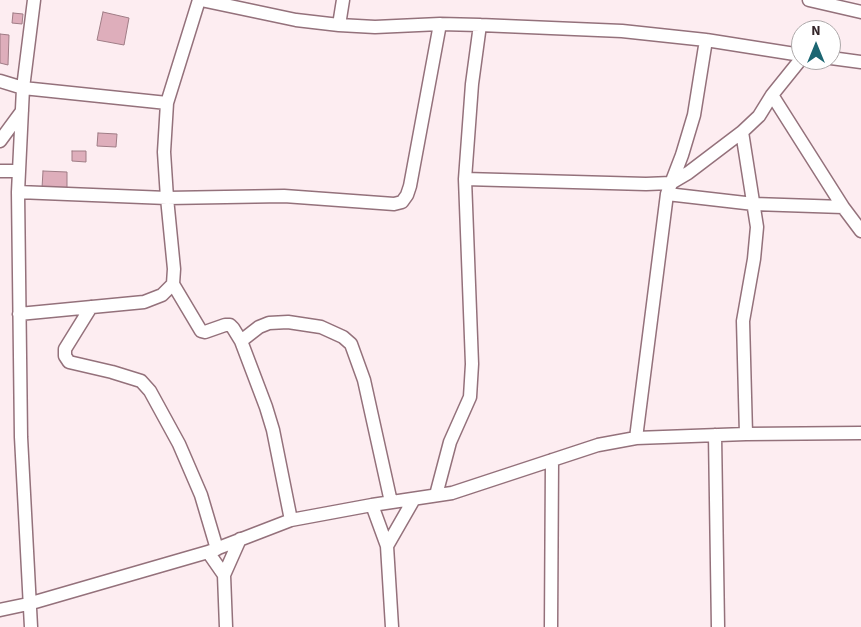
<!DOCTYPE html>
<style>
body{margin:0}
#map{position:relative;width:861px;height:627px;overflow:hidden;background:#fdedf1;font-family:"Source Sans 3",sans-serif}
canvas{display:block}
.north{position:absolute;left:791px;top:20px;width:50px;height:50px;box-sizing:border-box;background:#fff;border:1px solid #ada8a9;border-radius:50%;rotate:0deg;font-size:14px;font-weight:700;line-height:20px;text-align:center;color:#332529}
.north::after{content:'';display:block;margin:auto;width:18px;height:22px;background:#1c6672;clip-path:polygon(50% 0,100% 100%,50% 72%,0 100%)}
</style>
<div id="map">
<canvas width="861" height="627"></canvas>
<div class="north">N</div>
</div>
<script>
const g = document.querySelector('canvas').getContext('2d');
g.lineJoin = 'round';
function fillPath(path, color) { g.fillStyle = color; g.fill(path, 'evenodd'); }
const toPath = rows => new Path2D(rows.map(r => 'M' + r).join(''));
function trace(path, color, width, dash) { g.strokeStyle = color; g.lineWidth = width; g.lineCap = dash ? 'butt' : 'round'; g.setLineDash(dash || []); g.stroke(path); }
const building = toPath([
 [103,12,129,18,124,45,97,40,103,12],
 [13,13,23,14,22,24,12,23,13,13],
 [0,34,9,35,8,65,0,63,0,34],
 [98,133,117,134,116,147,97,146,98,133],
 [72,151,86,151,86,162,72,161,72,151],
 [43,171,67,172,67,188,42,188,43,171]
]);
fillPath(building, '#deaebb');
trace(building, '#9f7c85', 1);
const minor = toPath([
 [199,0,167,103,164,152,167,198,174,269,173,284,201,331,205,332,225,325,230,325,233,328,241,341,266,407,273,430,291,520],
 [201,0,296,20,339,25,375,27,440,24,480,25,622,31,706,40,801,55],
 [809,0,861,12],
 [339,25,343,0],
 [831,58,861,62],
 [0,81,23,88,167,103],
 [772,95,843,207,861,231],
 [742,132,757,227,754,259,743,321,746,434],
 [0,141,22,111],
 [0,171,19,171],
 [465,179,646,184,671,183,688,173,742,132,759,116,772,95,801,59],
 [18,192,167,198,284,196,394,204,402,202,407,195,410,186,440,24],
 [667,194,754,204,843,207],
 [91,307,65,349,65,356,69,362,112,372,141,381,150,391,179,444,201,495,217,549],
 [19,314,144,302,162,295,173,284],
 [241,341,259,327,269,323,288,322,321,327,343,337,351,344,364,380,391,502],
 [715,435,718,627],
 [636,438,667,194,682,155,694,115,706,40],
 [436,495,450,442,470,397,472,364,465,179,472,84,480,25],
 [372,505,387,546,392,627],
 [387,546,414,499],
 [208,552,224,575],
 [0,610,28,604,208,552,291,520,372,505,452,493,598,445,636,438,746,434,861,433],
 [31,627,21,437,18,192,23,88,34,0],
 [226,627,224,575,240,539],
 [551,627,552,460]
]);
trace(minor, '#94717b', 15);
trace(minor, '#fff', 12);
</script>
